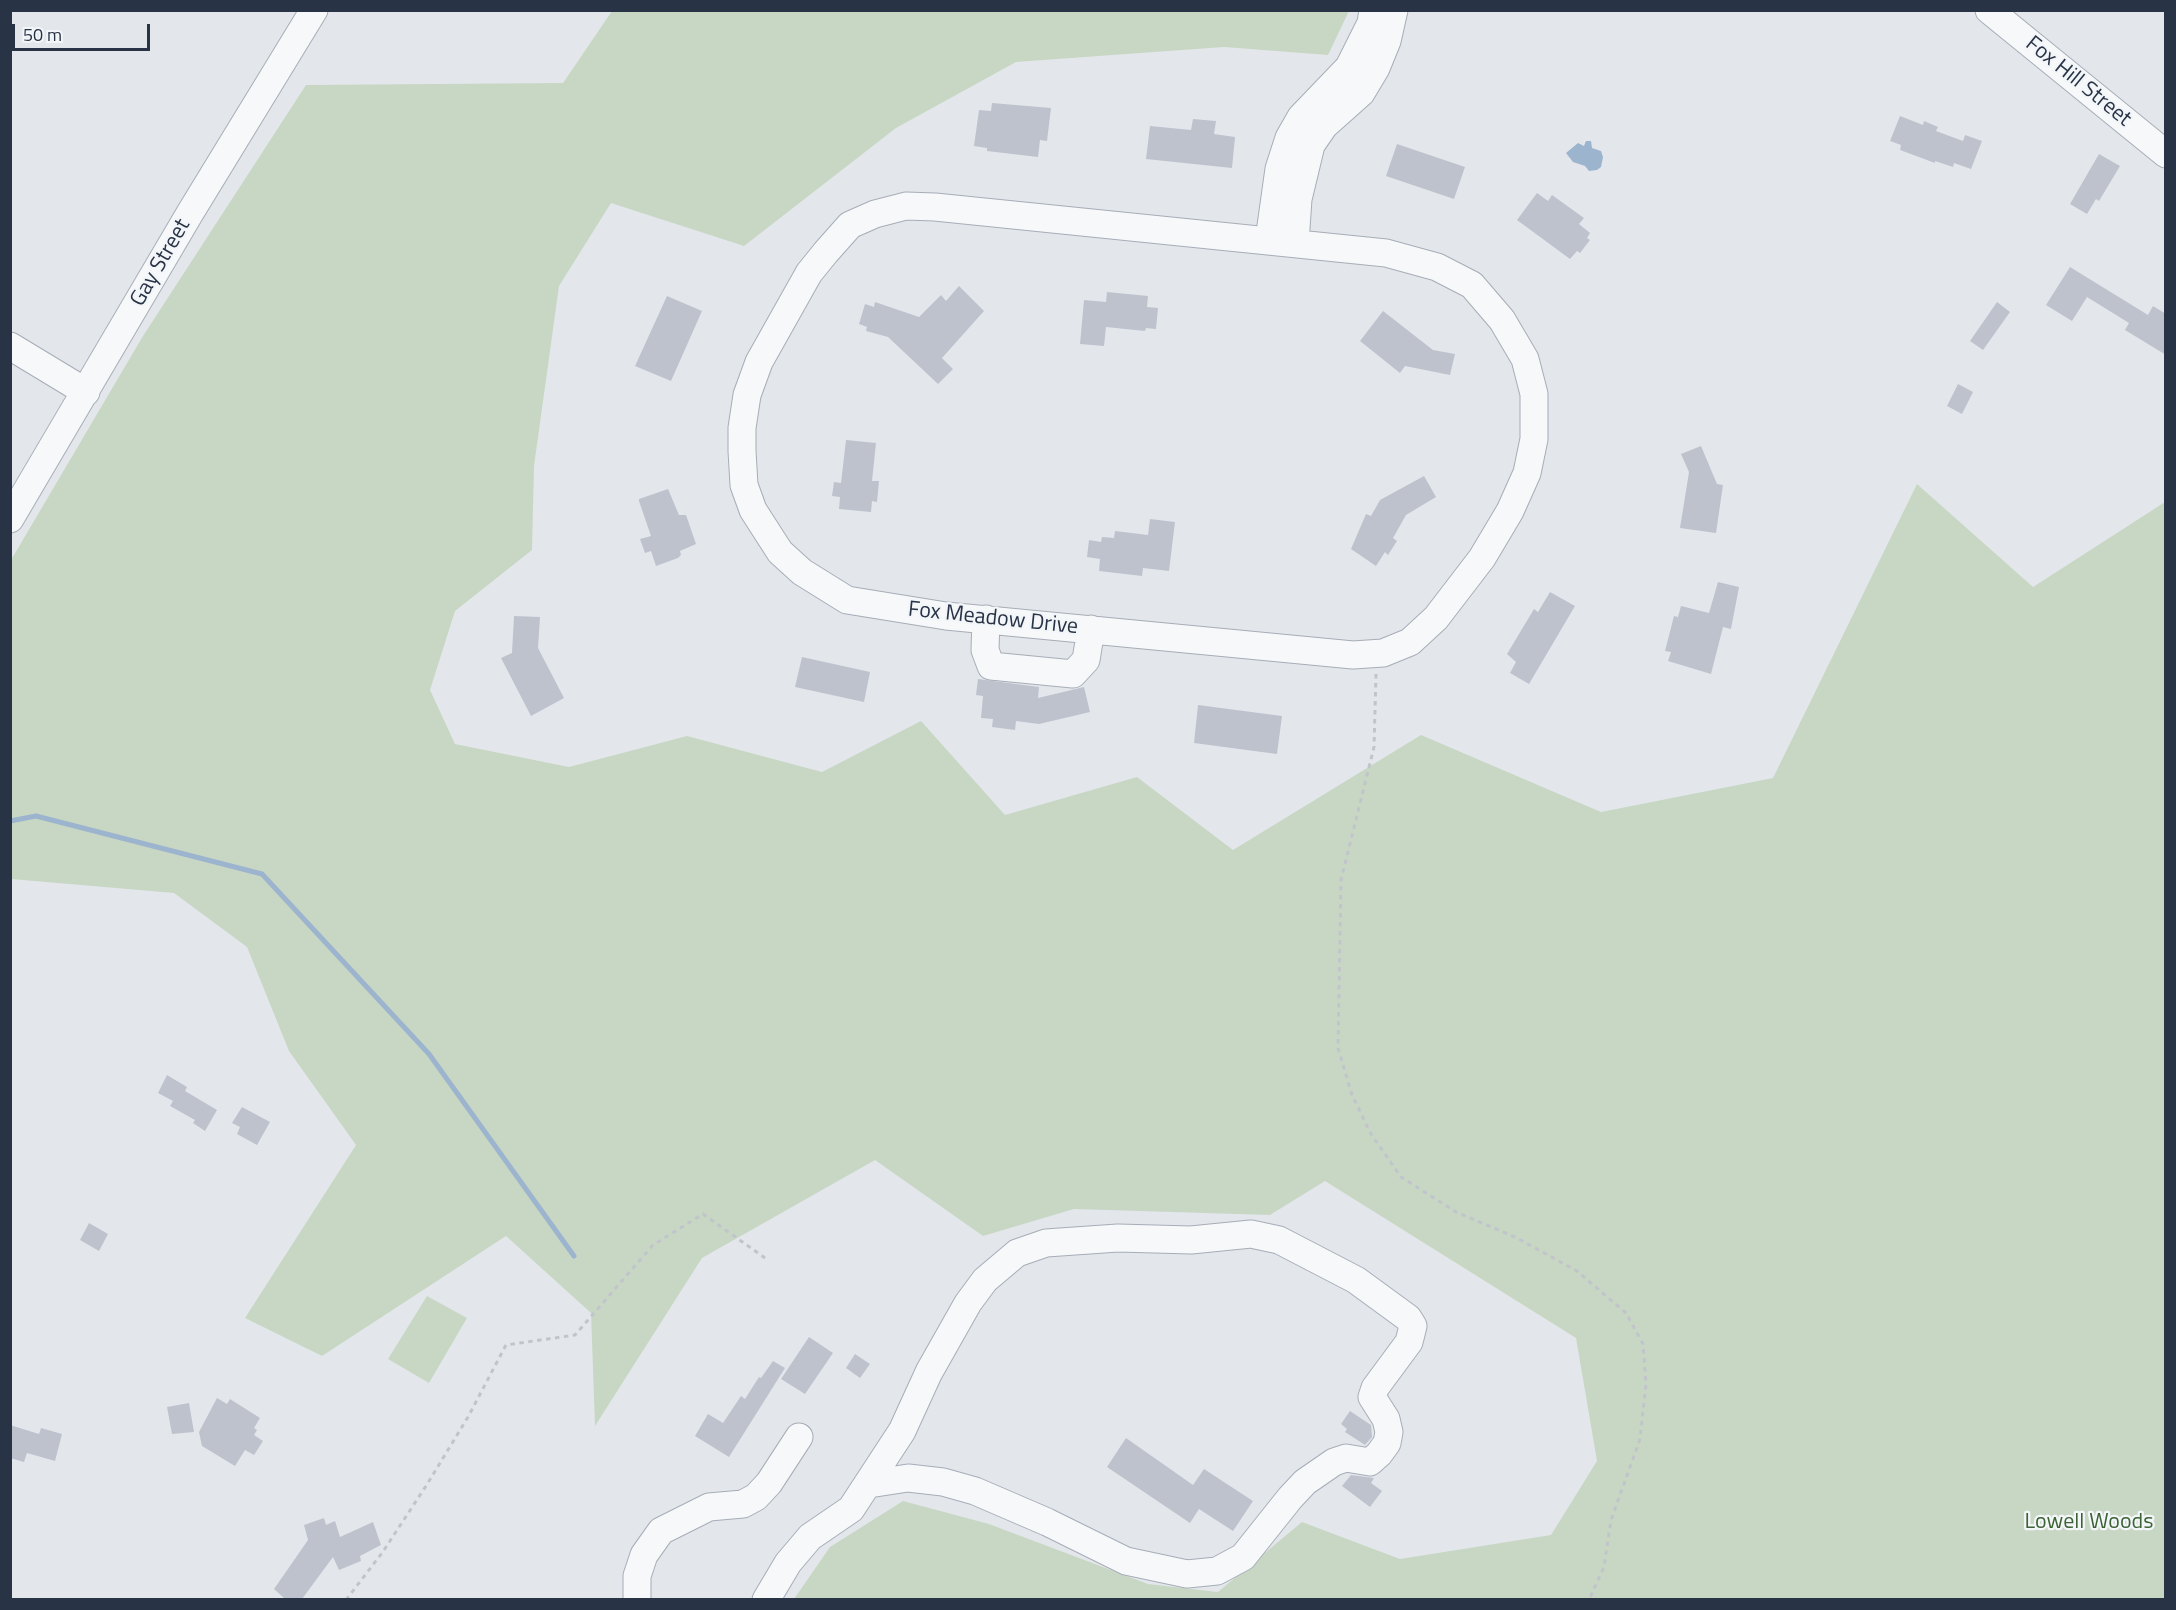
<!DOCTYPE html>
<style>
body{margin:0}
#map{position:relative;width:2176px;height:1610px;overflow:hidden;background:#e3e7ec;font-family:"Titillium Web",sans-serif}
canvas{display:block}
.frame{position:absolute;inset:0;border:12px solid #293346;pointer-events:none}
.scale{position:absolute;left:12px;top:24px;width:138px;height:27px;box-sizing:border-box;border:3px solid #293346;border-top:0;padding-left:8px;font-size:18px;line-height:21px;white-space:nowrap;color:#293346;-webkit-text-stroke:4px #f3f6f9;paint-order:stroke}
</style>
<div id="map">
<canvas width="2176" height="1610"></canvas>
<div class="frame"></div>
<div class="scale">50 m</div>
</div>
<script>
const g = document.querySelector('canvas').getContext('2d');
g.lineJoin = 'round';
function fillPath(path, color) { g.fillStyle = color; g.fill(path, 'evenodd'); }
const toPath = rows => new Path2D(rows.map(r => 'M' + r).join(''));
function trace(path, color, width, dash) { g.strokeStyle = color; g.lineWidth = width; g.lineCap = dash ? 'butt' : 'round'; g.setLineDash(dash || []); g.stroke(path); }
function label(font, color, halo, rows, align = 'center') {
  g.font = font + ' "Titillium Web",sans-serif'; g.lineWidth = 4.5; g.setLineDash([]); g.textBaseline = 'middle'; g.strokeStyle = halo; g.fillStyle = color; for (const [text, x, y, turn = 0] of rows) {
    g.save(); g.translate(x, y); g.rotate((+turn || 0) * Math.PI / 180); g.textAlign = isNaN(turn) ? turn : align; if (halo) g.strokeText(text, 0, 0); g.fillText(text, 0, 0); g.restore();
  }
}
fillPath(toPath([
 [612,11,1349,11,1328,55,1224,47,1016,62,896,128,744,246,611,203,559,286,534,466,532,550,455,611,430,690,455,744,569,767,687,736,822,772,921,721,1005,815,1137,777,1233,850,1421,735,1601,812,1773,778,1917,484,2033,587,2165,502,2165,1599,794,1599,830,1547,903,1501,989,1524,1148,1584,1218,1592,1302,1522,1400,1559,1551,1535,1597,1461,1576,1338,1325,1181,1270,1215,1074,1209,983,1236,875,1160,702,1258,595,1426,591,1313,506,1236,322,1356,245,1318,356,1145,289,1051,247,947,174,893,11,879,11,560,143,336,306,85,563,83],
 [427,1296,467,1318,429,1383,388,1359]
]), '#c8d7c4');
fillPath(toPath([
 [1586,141,1591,141,1592,148,1601,151,1603,157,1601,167,1597,170,1589,171,1585,166,1573,162,1566,153,1578,143,1584,146]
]), '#9cb4ce');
trace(toPath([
 [10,821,36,816,262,874,429,1054,574,1256]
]), '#9cb4ce', 5);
fillPath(toPath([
 [992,103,1051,108,1047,141,1040,140,1038,157,987,151,987,148,974,146,979,110,991,111],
 [1900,116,1923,125,1924,121,1938,127,1936,131,1963,141,1965,135,1982,141,1971,169,1954,163,1953,167,1935,161,1935,163,1900,150,1901,145,1890,141],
 [1193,119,1216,121,1214,134,1235,137,1232,168,1146,159,1150,126,1191,130],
 [1397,144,1465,167,1454,199,1386,176],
 [2099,154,2120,166,2099,201,2096,199,2087,214,2070,204],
 [1537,193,1548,201,1552,195,1584,218,1579,224,1590,233,1587,238,1590,240,1580,253,1577,251,1570,259,1517,220],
 [2070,267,2148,315,2153,306,2166,314,2166,355,2125,330,2129,323,2087,297,2072,321,2046,305],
 [959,286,984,311,942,358,953,369,938,384,888,337,866,331,867,327,859,324,865,304,874,307,875,302,919,317,941,295,946,301],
 [1107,292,1148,296,1147,307,1158,308,1156,329,1146,328,1145,331,1106,327,1104,346,1080,344,1084,300,1106,302],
 [667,296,702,311,671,381,635,366],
 [1997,302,2010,312,1983,350,1970,341],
 [1383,311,1433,350,1455,354,1450,375,1405,366,1400,373,1360,341],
 [1958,384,1973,392,1962,414,1947,406],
 [846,440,876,443,872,481,879,481,877,502,872,501,871,512,839,509,840,497,832,496,834,482,841,483],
 [1701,446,1717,484,1723,485,1716,533,1680,528,1689,472,1681,454],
 [1424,476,1436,497,1406,515,1393,538,1397,541,1388,555,1385,552,1376,566,1351,549,1366,514,1371,516,1380,500],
 [668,489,679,515,686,515,696,544,680,551,681,555,678,558,656,566,651,551,645,553,640,539,651,536,639,501,639,499],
 [1150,519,1175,522,1169,571,1143,568,1142,576,1099,571,1100,559,1087,557,1089,540,1101,542,1102,537,1114,538,1115,531,1148,535],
 [1718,582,1739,587,1731,629,1723,627,1711,674,1668,661,1671,652,1665,651,1674,616,1678,617,1681,606,1709,613],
 [1550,592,1575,606,1529,684,1510,673,1516,662,1507,654,1534,609,1538,612],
 [514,616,540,617,538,648,564,698,531,716,501,658,512,653],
 [802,657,870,672,864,702,795,687],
 [978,679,1039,687,1038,698,1084,687,1090,712,1039,724,1016,721,1015,730,992,727,993,719,981,718,983,696,976,695],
 [1198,705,1282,716,1277,754,1194,743],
 [167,1075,187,1087,185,1091,217,1110,205,1131,193,1123,195,1120,170,1106,173,1101,158,1093],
 [242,1107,270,1122,257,1145,237,1134,240,1127,232,1123],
 [89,1223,108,1234,99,1251,80,1240],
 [809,1337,833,1353,805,1394,781,1379],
 [855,1354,870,1364,860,1378,846,1368],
 [773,1361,785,1368,729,1457,695,1436,708,1414,723,1423,741,1396,745,1399,759,1377,761,1378],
 [217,1398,227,1404,230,1399,260,1418,254,1428,257,1430,254,1435,263,1441,254,1455,245,1450,235,1466,202,1446,199,1432],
 [189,1403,194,1432,172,1434,167,1407],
 [1350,1411,1371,1425,1372,1437,1365,1445,1345,1432,1347,1429,1341,1424],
 [10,1425,39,1434,41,1428,62,1434,55,1461,27,1453,24,1462,10,1458],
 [1126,1438,1193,1485,1204,1469,1253,1501,1233,1531,1199,1509,1190,1523,1107,1467],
 [1351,1475,1374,1478,1371,1483,1382,1491,1370,1507,1342,1486],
 [324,1518,326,1525,335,1521,340,1537,373,1522,381,1545,360,1556,361,1561,339,1570,333,1557,302,1599,285,1599,274,1589,308,1540,304,1525]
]), '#bdc2cd');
const minor = toPath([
 [1989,10,2166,154],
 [906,206,935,207,1386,253,1437,267,1472,285,1502,320,1525,359,1534,394,1534,439,1527,473,1510,511,1482,558,1436,618,1410,642,1383,653,1353,655,946,616,847,600,802,572,780,552,753,510,744,485,742,451,742,428,747,395,759,362,809,273,826,252,850,225,875,214,906,206],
 [1269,240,1279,169,1289,138,1301,117,1349,67,1371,23,1373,10],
 [1295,243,1298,199,1311,145,1324,126,1361,93,1376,68,1387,41,1394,10],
 [10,346,86,392],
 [10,519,190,213,314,10],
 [986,619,985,650,991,666,1073,674,1086,660,1091,629],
 [637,1600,637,1576,644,1555,661,1531,709,1507,743,1504,756,1497,769,1483,799,1437],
 [766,1600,788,1563,810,1537,851,1509,902,1431,929,1372,968,1303,985,1280,1017,1253,1046,1243,1118,1238,1191,1240,1251,1234,1279,1240,1356,1280,1408,1318,1413,1326,1409,1342,1375,1388,1372,1397,1386,1419,1389,1432,1387,1443,1379,1454,1370,1462,1346,1458,1334,1462,1305,1482,1290,1498,1243,1557,1217,1571,1187,1574,1126,1561,1047,1522,975,1491,943,1482,908,1478,869,1484]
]);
trace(minor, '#a7adb7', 29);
trace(toPath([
 [1376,674,1374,747,1341,880,1338,1048,1352,1095,1371,1134,1401,1177,1456,1212,1517,1238,1577,1271,1626,1313,1643,1344,1646,1384,1640,1439,1611,1520,1604,1567,1589,1600],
 [346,1600,382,1553,426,1486,468,1417,506,1345,575,1335,653,1245,703,1214,765,1258]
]), '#c1c5cb', 3, [4.5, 4.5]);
trace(minor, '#f6f8fa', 27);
label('22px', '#293346', '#f3f6f9', [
 ["Fox Hill Street",2078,82,39],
 ["Gay Street",161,263,-60],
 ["Fox Meadow Drive",993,619,6]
]);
label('22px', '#3d6335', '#f3f6f9', [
 ["Lowell Woods",2089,1523]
]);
</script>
